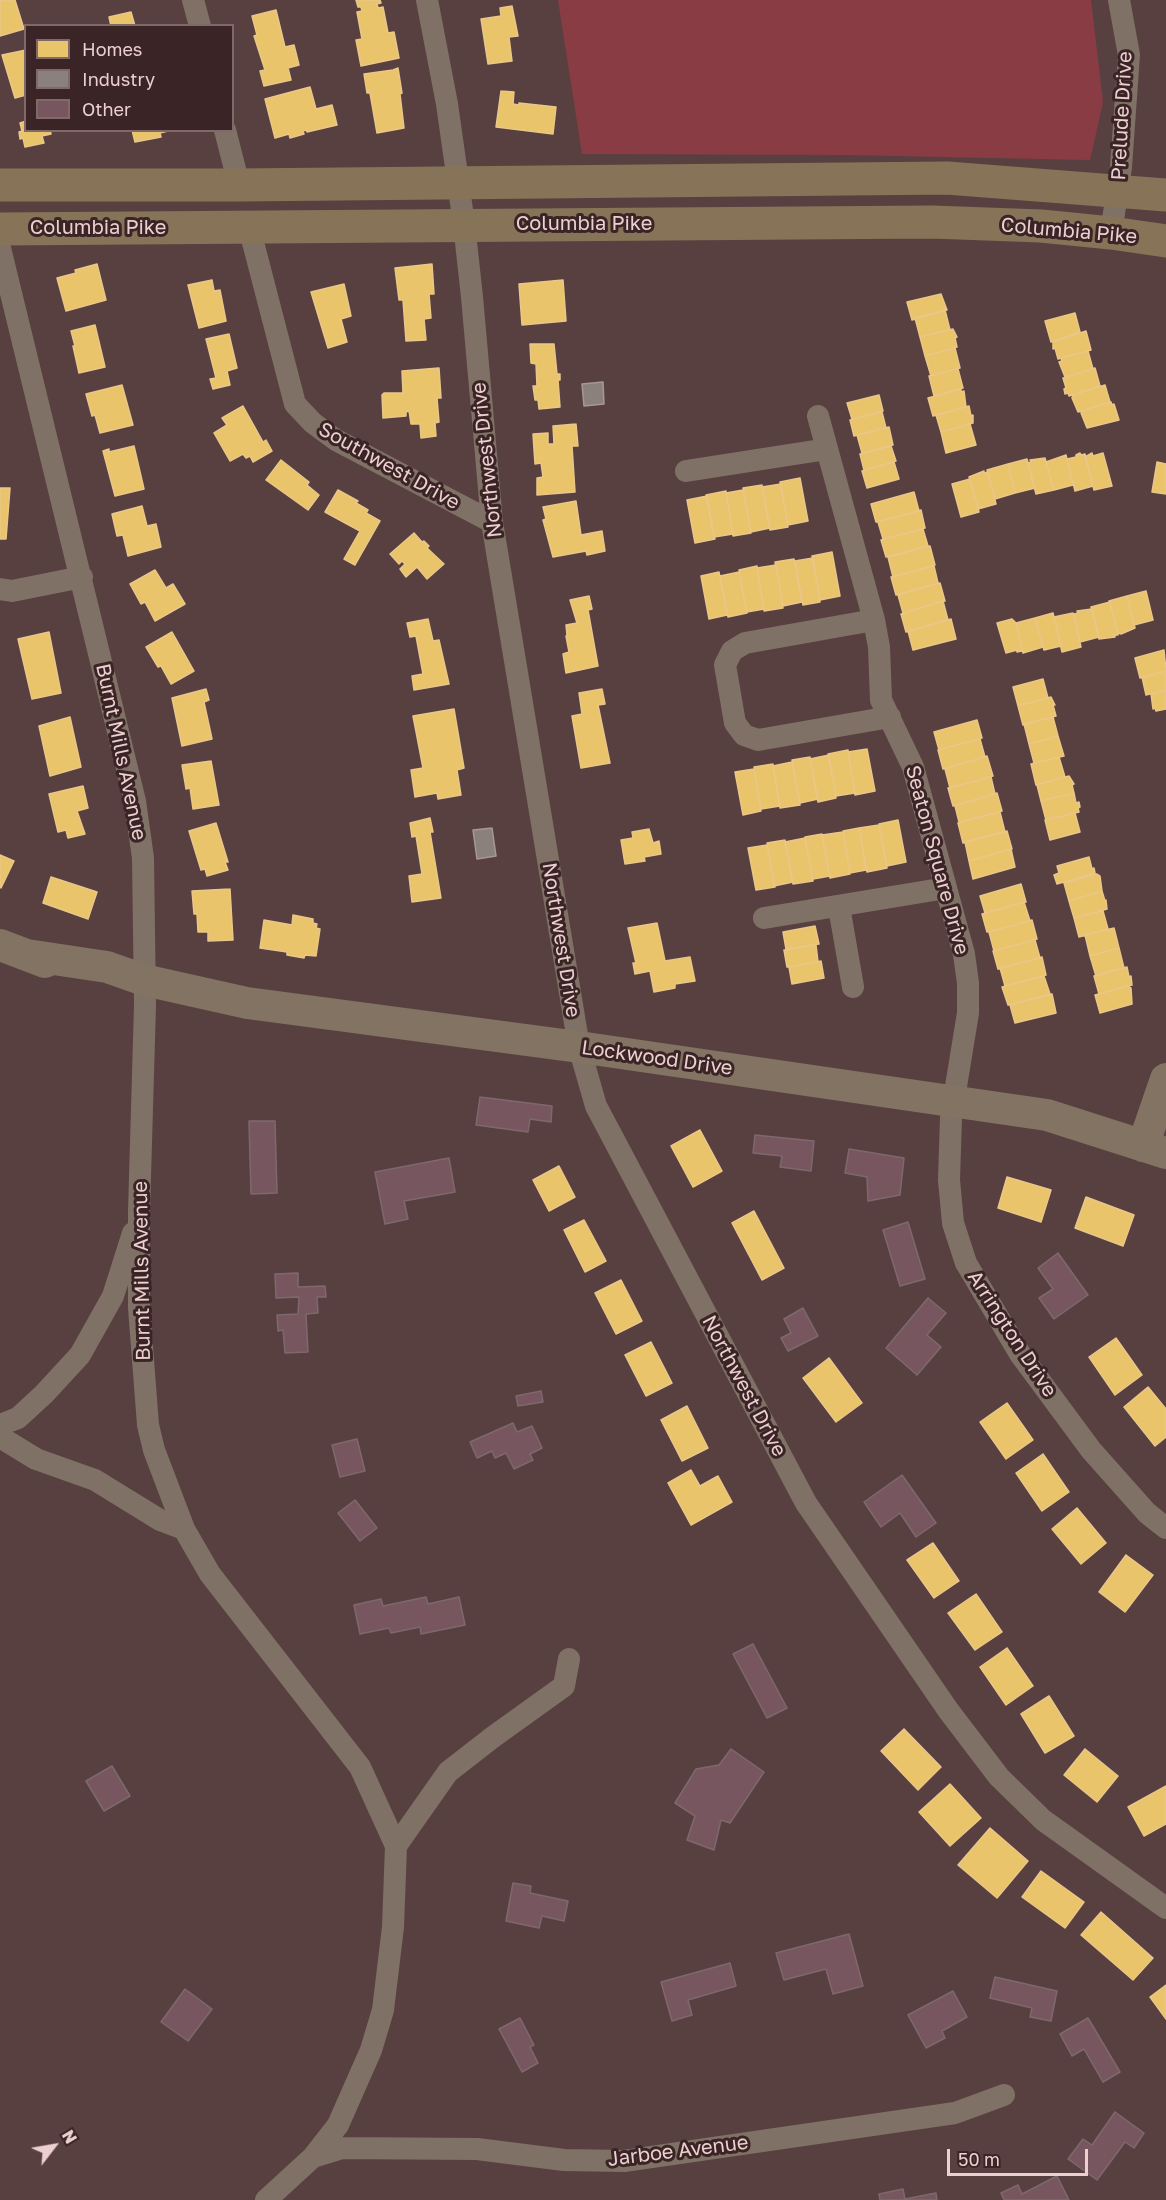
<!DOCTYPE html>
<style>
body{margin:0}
#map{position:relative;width:1166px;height:2200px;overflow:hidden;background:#584041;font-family:"Golos Text",sans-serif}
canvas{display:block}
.legend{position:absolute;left:24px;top:24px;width:210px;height:108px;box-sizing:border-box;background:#3a2425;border:2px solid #816869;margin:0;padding:8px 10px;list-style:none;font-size:18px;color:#eccfcf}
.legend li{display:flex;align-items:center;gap:12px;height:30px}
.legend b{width:30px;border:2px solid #816869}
.north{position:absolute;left:24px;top:2116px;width:60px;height:60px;-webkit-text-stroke:4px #3a2425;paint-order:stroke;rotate:59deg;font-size:16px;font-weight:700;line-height:24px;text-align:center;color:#eccfcf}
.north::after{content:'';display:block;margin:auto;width:21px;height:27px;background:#eccfcf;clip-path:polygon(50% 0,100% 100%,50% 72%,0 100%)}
.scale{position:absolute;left:947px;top:2149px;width:141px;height:27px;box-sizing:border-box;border:3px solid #eccfcf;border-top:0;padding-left:8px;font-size:18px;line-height:21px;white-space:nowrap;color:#eccfcf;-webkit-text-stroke:4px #3a2425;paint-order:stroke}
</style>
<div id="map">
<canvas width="1166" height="2200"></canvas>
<ul class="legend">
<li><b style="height:16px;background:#e9c46a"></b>Homes</li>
<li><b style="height:16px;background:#8a817c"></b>Industry</li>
<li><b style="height:16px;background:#785660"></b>Other</li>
</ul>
<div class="north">N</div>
<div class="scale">50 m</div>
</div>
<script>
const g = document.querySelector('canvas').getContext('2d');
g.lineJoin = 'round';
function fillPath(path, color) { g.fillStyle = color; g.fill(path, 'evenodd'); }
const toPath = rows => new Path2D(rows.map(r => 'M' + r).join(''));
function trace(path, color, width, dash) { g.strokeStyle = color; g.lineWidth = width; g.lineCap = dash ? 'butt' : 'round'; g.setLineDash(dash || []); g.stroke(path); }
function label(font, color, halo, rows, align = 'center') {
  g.font = font + ' "Golos Text",sans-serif'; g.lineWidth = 6; g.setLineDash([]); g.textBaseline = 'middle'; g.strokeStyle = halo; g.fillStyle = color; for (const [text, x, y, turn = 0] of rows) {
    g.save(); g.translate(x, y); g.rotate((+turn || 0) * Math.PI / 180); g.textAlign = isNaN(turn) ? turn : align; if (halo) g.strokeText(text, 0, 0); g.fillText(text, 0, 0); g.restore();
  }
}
fillPath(toPath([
 [558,0,1091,0,1103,102,1090,160,848,155,582,154]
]), '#8a3c44');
const homes = toPath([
 [0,0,15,0,24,29,0,36,0,0],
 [356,0,380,0,381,3,377,4,378,8,383,7,388,33,394,32,399,58,361,66,356,40,362,39,357,12,362,11,361,7,358,7,356,0],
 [512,6,518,36,509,37,512,61,488,64,481,19,501,16,500,8,512,6],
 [276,10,285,47,294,45,299,65,288,68,291,80,264,86,260,71,265,70,254,36,257,35,252,16,276,10],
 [131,12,135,26,111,26,109,17,131,12],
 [26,50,26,95,15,98,2,55,26,50],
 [398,68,402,93,400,94,404,128,377,133,370,93,367,93,364,74,393,70,398,68],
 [310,87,316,109,332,105,337,125,307,132,306,130,303,131,304,134,290,138,289,134,275,138,265,99,310,87],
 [501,91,514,92,513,104,519,105,519,103,556,107,553,134,496,127,501,91],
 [26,121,26,130,50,130,51,134,42,136,44,143,25,147,23,138,20,139,19,132,22,131,20,123,26,121],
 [132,130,172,130,160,133,161,137,135,142,132,130],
 [97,264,106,300,66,311,57,278,76,273,75,270,97,264],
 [432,264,434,294,429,294,431,318,424,319,426,340,406,341,403,300,399,300,395,268,432,264],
 [212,280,214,291,220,290,226,321,199,328,188,285,212,280],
 [563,280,566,321,522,325,519,284,563,280],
 [344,284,351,316,341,319,347,342,328,348,311,292,344,284],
 [941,294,947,310,912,320,907,302,941,294],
 [945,310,950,330,920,337,915,318,945,310],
 [1075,313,1080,332,1051,342,1045,321,1075,313],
 [95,325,105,367,79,373,73,346,75,346,71,331,95,325],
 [953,329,957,337,955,338,957,347,925,356,920,337,953,329],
 [1086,331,1091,350,1058,359,1055,348,1053,349,1053,342,1086,331],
 [229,334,237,368,227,371,230,385,213,389,210,379,216,378,206,339,229,334],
 [530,344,554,344,557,374,560,374,560,380,558,380,560,407,539,409,538,400,535,400,533,386,537,386,536,364,531,363,530,344],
 [955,348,960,368,931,376,925,356,955,348],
 [1088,351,1093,369,1065,377,1059,362,1062,361,1061,358,1088,351],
 [439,368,441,398,437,398,439,422,435,423,436,436,421,438,420,424,411,424,409,411,406,412,406,416,383,418,382,395,384,393,403,393,402,371,439,368],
 [1095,368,1100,386,1069,396,1068,393,1065,394,1064,389,1066,388,1063,378,1095,368],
 [958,369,963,388,934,396,929,376,958,369],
 [122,385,133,425,100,433,95,415,92,416,86,394,122,385],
 [1105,385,1110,402,1078,412,1072,398,1073,395,1105,385],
 [961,389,961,392,964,391,966,407,933,416,928,398,961,389],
 [879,395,883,411,852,419,847,403,879,395],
 [1111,402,1112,405,1114,404,1119,420,1087,428,1081,413,1082,411,1111,402],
 [243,406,263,442,266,440,272,451,253,462,250,456,246,458,243,454,230,461,214,433,227,425,222,418,243,406],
 [969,406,971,416,973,415,973,423,941,432,936,415,969,406],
 [882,412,886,428,854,436,850,420,882,412],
 [576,424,578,446,572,446,575,492,537,495,537,478,543,477,541,463,535,464,533,434,548,433,548,444,554,444,553,426,576,424],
 [970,424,976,445,946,453,941,432,970,424],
 [889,427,893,445,862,453,857,435,889,427],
 [134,446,144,489,115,496,103,451,109,449,109,452,134,446],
 [891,446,896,461,864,470,860,454,891,446],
 [1080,453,1081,455,1085,454,1093,486,1075,491,1067,459,1076,457,1076,455,1080,453],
 [1092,453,1093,456,1103,453,1112,486,1094,490,1085,457,1092,453],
 [1066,455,1073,485,1054,490,1046,462,1066,455],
 [1045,458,1054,490,1036,494,1028,463,1031,462,1030,460,1045,458],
 [1027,459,1035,488,1015,493,1008,464,1027,459],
 [281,460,309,482,307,485,319,495,308,510,266,480,281,460],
 [894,462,899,479,867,488,862,471,894,462],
 [1157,462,1166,464,1166,494,1152,492,1157,462],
 [1008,464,1015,493,995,499,987,470,1008,464],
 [984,471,984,473,988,472,996,504,978,509,969,477,984,471],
 [800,478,808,521,788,525,780,482,800,478],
 [970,479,979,512,961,517,952,484,970,479],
 [781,484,788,527,770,530,762,487,781,484],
 [762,485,770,528,751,532,743,488,762,485],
 [0,488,10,488,6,539,0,539,0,488],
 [338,490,358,501,356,503,368,510,366,513,380,521,355,565,344,559,360,531,325,512,338,490],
 [743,490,751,533,733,536,726,493,743,490],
 [726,491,733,534,714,537,706,495,726,491],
 [914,492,919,511,876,522,871,504,914,492],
 [707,496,715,539,695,543,687,500,707,496],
 [576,501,581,535,602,531,605,551,587,555,586,551,553,557,543,520,546,519,543,507,576,501],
 [142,506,147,526,156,524,161,547,128,556,123,535,117,536,112,514,142,506],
 [921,510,925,528,883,539,878,522,921,510],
 [923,529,928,546,886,557,881,540,923,529],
 [414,533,422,542,424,541,429,546,427,548,444,564,427,579,417,567,406,577,400,569,405,564,402,561,399,564,390,554,414,533],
 [930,546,935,565,893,577,888,557,930,546],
 [832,552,840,596,820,600,812,556,832,552],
 [813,558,820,602,803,605,795,561,813,558],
 [794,559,802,602,783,606,775,562,794,559],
 [776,565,783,608,764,611,757,568,776,565],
 [757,566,764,609,747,612,739,570,757,566],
 [934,566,938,583,896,595,891,577,934,566],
 [155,570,166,588,173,584,185,604,155,621,145,602,141,604,130,584,155,570],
 [719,572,727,615,709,619,701,576,719,572],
 [739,572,747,613,728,617,720,576,739,572],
 [940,583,945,601,903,613,898,595,940,583],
 [1146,591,1153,620,1134,625,1127,596,1146,591],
 [589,596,592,609,588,610,598,666,566,673,563,654,569,652,566,636,567,635,566,625,577,623,570,600,589,596],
 [1127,596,1135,628,1121,634,1118,633,1109,601,1127,596],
 [943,601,948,620,906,632,901,614,943,601],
 [1110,602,1118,635,1115,635,1115,637,1099,639,1091,607,1110,602],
 [1092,609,1099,637,1080,642,1074,614,1078,613,1077,611,1092,609],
 [1053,613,1061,646,1044,650,1035,618,1053,613],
 [1073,613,1081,647,1062,652,1054,617,1073,613],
 [1035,618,1043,647,1023,653,1016,623,1035,618],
 [428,619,433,641,439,640,449,684,414,690,412,676,423,674,416,636,410,637,407,623,428,619],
 [951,619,956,639,913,650,908,631,951,619],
 [1012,619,1016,623,1022,648,1022,651,1017,652,1017,650,1006,653,997,623,1012,619],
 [49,632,61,693,32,699,18,639,49,632],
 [172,632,194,671,171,684,161,666,158,667,146,647,172,632],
 [1164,650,1166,671,1140,678,1135,658,1164,650],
 [1166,671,1166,690,1146,695,1142,677,1166,671],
 [1043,679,1048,698,1018,706,1013,687,1043,679],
 [206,689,209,700,204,702,212,739,182,746,172,698,206,689],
 [602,689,605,704,598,705,610,763,581,768,572,716,582,714,579,693,602,689],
 [1166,690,1166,709,1156,711,1155,708,1153,709,1151,694,1166,690],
 [1051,697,1055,705,1053,705,1056,716,1023,725,1018,706,1051,697],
 [454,709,464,768,457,770,461,795,438,799,437,793,415,797,411,770,423,768,413,716,454,709],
 [70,717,81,767,50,776,39,726,70,717],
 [1053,717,1058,736,1029,744,1024,724,1053,717],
 [977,720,982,738,939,750,934,732,977,720],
 [1058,736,1064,756,1034,763,1029,744,1058,736],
 [980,739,985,757,943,769,938,750,980,739],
 [867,749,875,791,855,795,848,752,867,749],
 [848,750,855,793,836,796,828,754,848,750],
 [829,755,836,798,818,802,810,759,829,755],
 [987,756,993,776,950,788,945,769,987,756],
 [810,757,818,799,800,803,792,760,810,757],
 [1059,757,1065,777,1036,785,1031,764,1059,757],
 [211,761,219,805,193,809,190,788,186,789,182,765,211,761],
 [792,762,800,805,780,808,773,766,792,762],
 [773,764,780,806,761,809,754,767,773,764],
 [754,769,761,811,743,815,735,772,754,769],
 [1069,776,1074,784,1072,785,1074,793,1041,801,1037,785,1069,776],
 [991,777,995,794,953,806,948,788,991,777],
 [83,786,88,808,77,811,85,834,68,838,66,830,58,832,49,794,83,786],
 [997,793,1002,811,959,822,955,806,997,793],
 [1074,793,1076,803,1079,802,1080,807,1078,808,1079,812,1046,820,1041,801,1074,793],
 [1000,812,1005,832,963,843,958,823,1000,812],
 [1075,813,1080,832,1050,840,1045,820,1075,813],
 [430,818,433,832,430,832,441,898,412,902,409,876,422,874,416,836,412,837,410,823,430,818],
 [898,820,906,862,887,866,879,824,898,820],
 [216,823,228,862,225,862,228,870,207,876,205,869,201,870,189,831,216,823],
 [879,825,887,868,867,872,859,828,879,825],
 [859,828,866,870,850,873,843,831,859,828],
 [649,829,653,843,659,841,661,854,644,857,645,861,625,864,621,840,633,838,632,832,649,829],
 [1007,831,1012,849,969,861,965,842,1007,831],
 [843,832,850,874,830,878,822,835,843,832],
 [822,834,830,876,813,879,805,837,822,834],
 [805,838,813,881,793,884,785,842,805,838],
 [785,840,793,882,774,886,767,843,785,840],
 [767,845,775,887,756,890,748,848,767,845],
 [1011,849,1015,867,973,879,969,861,1011,849],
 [0,855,14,861,1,888,0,887,0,855],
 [1089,857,1092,869,1094,868,1095,873,1057,884,1054,875,1059,873,1057,866,1089,857],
 [1097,874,1100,876,1102,891,1069,901,1064,883,1097,874],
 [51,877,97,892,88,919,43,903,51,877],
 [1021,884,1026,902,985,913,980,896,1021,884],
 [230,889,233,940,208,941,208,932,198,932,197,914,194,914,192,891,230,889],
 [1102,891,1105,901,1106,900,1107,909,1074,918,1069,901,1102,891],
 [1024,902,1030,921,987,932,982,914,1024,902],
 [1103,911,1108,929,1079,937,1074,918,1103,911],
 [293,915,313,919,313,923,317,924,316,928,320,929,316,956,305,955,304,958,287,955,287,952,260,948,264,920,292,925,293,915],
 [1032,920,1037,939,994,951,989,932,1032,920],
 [657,923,665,961,690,957,695,981,675,984,675,988,654,992,650,971,635,974,633,963,636,963,628,928,657,923],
 [815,926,819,944,786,949,783,932,815,926],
 [1114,928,1119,948,1090,956,1085,935,1114,928],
 [1035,940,1040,958,998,969,993,951,1035,940],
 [816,945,818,962,787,967,784,950,816,945],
 [1119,948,1124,968,1096,976,1090,956,1119,948],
 [1042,957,1046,975,1005,986,1000,968,1042,957],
 [821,961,824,978,792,984,789,967,821,961],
 [1127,967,1129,977,1131,976,1132,985,1099,994,1094,976,1127,967],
 [1044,976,1050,994,1008,1005,1002,987,1044,976],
 [1128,986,1131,988,1132,1004,1100,1013,1095,995,1128,986],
 [1052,994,1056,1013,1015,1023,1010,1005,1052,994],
 [700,1130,722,1171,693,1187,671,1146,700,1130],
 [559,1166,575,1197,549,1211,533,1180,559,1166],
 [1007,1177,1051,1190,1041,1222,998,1208,1007,1177],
 [1086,1197,1134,1215,1123,1246,1075,1228,1086,1197],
 [754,1211,784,1268,762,1280,732,1223,754,1211],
 [584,1220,606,1261,585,1272,564,1230,584,1220],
 [621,1280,642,1321,616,1334,595,1293,621,1280],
 [1116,1338,1142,1375,1115,1395,1089,1357,1116,1338],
 [651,1342,672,1383,646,1396,625,1355,651,1342],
 [829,1358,862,1403,836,1422,803,1378,829,1358],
 [1148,1387,1166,1409,1166,1437,1155,1446,1124,1407,1148,1387],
 [1007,1403,1033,1440,1006,1459,980,1422,1007,1403],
 [687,1406,708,1448,682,1461,661,1420,687,1406],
 [1043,1454,1069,1492,1042,1511,1016,1473,1043,1454],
 [691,1470,700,1486,718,1476,732,1502,691,1525,668,1483,691,1470],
 [1077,1508,1106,1543,1081,1564,1052,1529,1077,1508],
 [933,1543,959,1581,934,1598,907,1560,933,1543],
 [1126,1555,1153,1575,1125,1612,1099,1592,1126,1555],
 [976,1594,1002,1632,975,1650,948,1613,976,1594],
 [1007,1648,1033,1686,1006,1705,980,1667,1007,1648],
 [1049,1696,1074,1736,1045,1753,1021,1714,1049,1696],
 [904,1729,941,1767,918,1790,881,1751,904,1729],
 [1085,1749,1118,1776,1097,1802,1064,1775,1085,1749],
 [950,1784,981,1818,950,1846,919,1812,950,1784],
 [1166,1786,1166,1824,1144,1836,1128,1807,1166,1786],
 [990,1828,1028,1861,997,1898,958,1865,990,1828],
 [1041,1871,1084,1902,1065,1928,1022,1897,1041,1871],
 [1101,1912,1153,1958,1133,1980,1081,1935,1101,1912],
 [1166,1985,1166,2019,1150,1997,1166,1985]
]);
fillPath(homes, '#e9c46a');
trace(homes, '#eac788', 1.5);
const industry = toPath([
 [603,382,604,404,584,406,582,384,603,382],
 [492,828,496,856,477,859,473,830,492,828]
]);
fillPath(industry, '#8a817c');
trace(industry, '#a79895', 1.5);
const building = toPath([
 [480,1097,552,1106,551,1122,530,1119,528,1132,476,1125,480,1097],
 [249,1121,275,1121,277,1193,251,1194,249,1121],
 [755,1135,814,1141,811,1171,780,1167,782,1156,753,1153,755,1135],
 [849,1149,904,1158,900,1195,868,1201,867,1177,845,1173,849,1149],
 [449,1158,455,1192,404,1201,408,1219,385,1224,375,1172,449,1158],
 [908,1222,925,1279,900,1286,883,1230,908,1222],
 [1058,1253,1088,1295,1054,1319,1039,1298,1053,1289,1038,1268,1058,1253],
 [298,1273,298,1287,325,1286,326,1297,317,1297,318,1313,306,1314,308,1352,285,1353,283,1330,278,1331,277,1315,298,1314,299,1297,276,1298,275,1274,298,1273],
 [928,1298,946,1313,927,1335,941,1347,917,1375,886,1348,928,1298],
 [803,1308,818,1336,788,1351,781,1338,791,1333,784,1319,803,1308],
 [541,1391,543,1402,518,1406,516,1396,541,1391],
 [513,1423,517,1432,532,1426,542,1448,530,1454,533,1460,514,1469,506,1453,495,1458,492,1451,477,1458,470,1442,513,1423],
 [357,1439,365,1471,340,1477,332,1445,357,1439],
 [902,1475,936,1523,916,1537,900,1513,881,1527,864,1502,902,1475],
 [355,1500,377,1528,360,1541,338,1513,355,1500],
 [426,1597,428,1604,459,1597,465,1625,421,1634,420,1627,391,1633,389,1628,360,1634,354,1605,381,1599,383,1606,426,1597],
 [753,1644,787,1708,767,1718,733,1654,753,1644],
 [731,1749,764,1772,730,1823,721,1820,714,1850,687,1840,695,1816,675,1803,696,1769,719,1765,731,1749],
 [112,1766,130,1796,104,1811,86,1781,112,1766],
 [513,1883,531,1886,530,1893,568,1901,564,1921,542,1916,539,1928,506,1921,513,1883],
 [849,1934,863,1986,833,1994,826,1969,784,1980,776,1953,849,1934],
 [730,1963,736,1986,688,2000,692,2015,672,2021,661,1982,730,1963],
 [995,1977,1057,1991,1051,2021,1030,2017,1032,2008,990,1998,995,1977],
 [185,1989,212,2009,188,2041,161,2022,185,1989],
 [953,1991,967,2017,942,2031,945,2038,926,2048,908,2015,953,1991],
 [520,2018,534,2045,530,2047,538,2063,522,2072,499,2029,520,2018],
 [1088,2018,1120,2072,1103,2082,1084,2049,1072,2056,1060,2034,1088,2018],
 [1115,2112,1144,2133,1134,2148,1125,2142,1097,2180,1068,2159,1083,2139,1092,2145,1115,2112],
 [1057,2176,1069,2200,1004,2200,1001,2193,1018,2185,1022,2194,1057,2176],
 [903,2189,905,2199,936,2193,937,2200,880,2200,879,2194,903,2189]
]);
fillPath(building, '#785660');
trace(building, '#7d696c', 1.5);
trace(toPath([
 [193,0,200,26],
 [427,0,447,104,464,224,472,297,492,522,579,1047,596,1106,806,1503,948,1710,999,1777,1043,1820,1166,1908],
 [225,130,239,185],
 [249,227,295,404,313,423,336,440,492,522],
 [1111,233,1121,167,1129,55,1119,0],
 [0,248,135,801,143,858,145,1005,139,1211,139,1308,148,1425,154,1450,184,1529,210,1574,360,1767,396,1846,393,1927,383,2010,371,2050,338,2125,313,2157,266,2200],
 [818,416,874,620,879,647,881,700,913,767,964,954,968,983,968,1013,951,1117,949,1180,953,1223,966,1263,1020,1354,1091,1450,1147,1513,1166,1528],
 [686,471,827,449],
 [0,589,12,591,82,577],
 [874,620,745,643,732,651,725,665,735,723,744,735,758,740,890,717],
 [839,907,853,987],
 [764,918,946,888],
 [0,1425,18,1418,44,1394,80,1355,113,1296,133,1233],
 [0,1437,36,1459,95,1480,160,1520,184,1529],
 [396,1846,448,1772,493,1737,564,1686,569,1659],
 [313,2157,342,2148,477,2149,564,2160,624,2161,955,2113,1004,2095]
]), '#807166', 22);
trace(toPath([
 [0,945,45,962],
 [27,955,107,967,144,980,247,1003,579,1047,1047,1115,1166,1153],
 [1143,1146,1166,1079]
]), '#837362', 32);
trace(toPath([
 [0,185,239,185,947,178,1166,195],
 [0,229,932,222,1041,226,1111,233,1166,241]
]), '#877458', 33);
label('20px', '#eccfcf', '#3a2425', [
 ["Prelude Drive",1122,116,-87],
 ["Columbia Pike",584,224],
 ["Columbia Pike",98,228],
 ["Columbia Pike",1069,231,5],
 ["Northwest Drive",487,460,-96],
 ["Southwest Drive",389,466,29],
 ["Burnt Mills Avenue",121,752,78],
 ["Seaton Square Drive",937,860,75],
 ["Northwest Drive",561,940,81],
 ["Lockwood Drive",657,1058,8],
 ["Burnt Mills Avenue",142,1271,-91],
 ["Arrington Drive",1012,1334,57],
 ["Northwest Drive",744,1386,62],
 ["Jarboe Avenue",678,2151,-7]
]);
</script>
